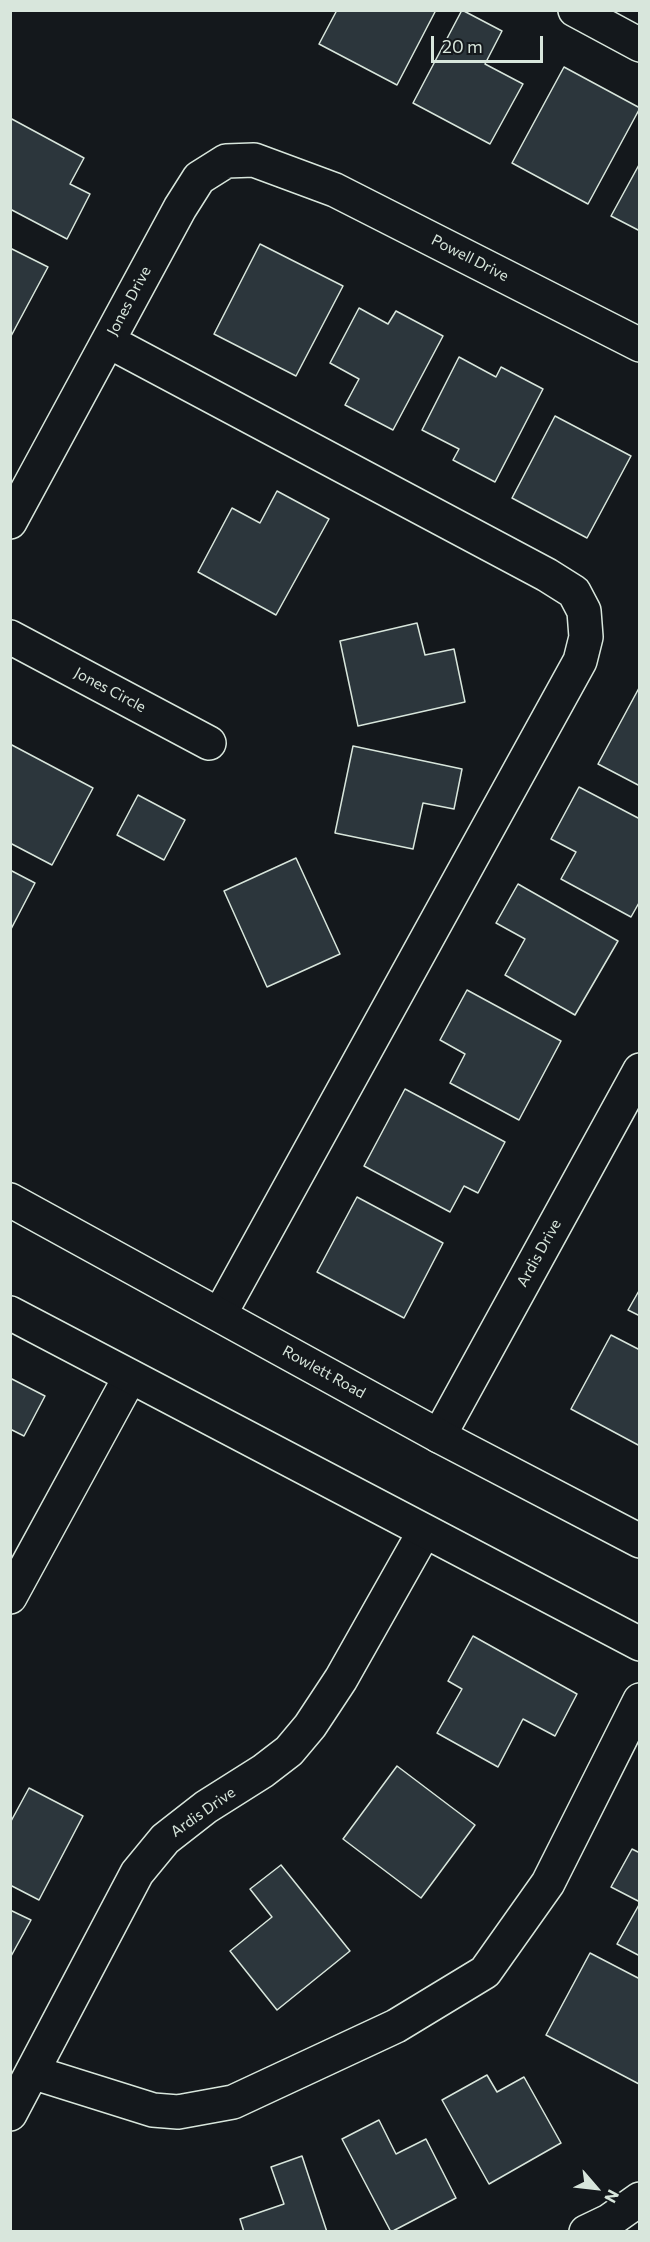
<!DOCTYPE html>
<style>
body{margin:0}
#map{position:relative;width:650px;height:2242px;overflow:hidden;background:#14181c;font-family:Commissioner,sans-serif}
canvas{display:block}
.frame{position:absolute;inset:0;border:12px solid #d8e6dc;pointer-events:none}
.north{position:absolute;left:566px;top:2158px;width:60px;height:60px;-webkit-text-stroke:4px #14181c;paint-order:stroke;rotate:118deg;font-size:16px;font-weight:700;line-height:24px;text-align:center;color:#d8e6dc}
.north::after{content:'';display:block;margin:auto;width:21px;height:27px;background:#d8e6dc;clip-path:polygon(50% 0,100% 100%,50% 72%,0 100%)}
.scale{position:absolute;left:431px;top:36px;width:112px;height:27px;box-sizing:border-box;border:3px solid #d8e6dc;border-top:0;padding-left:8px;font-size:18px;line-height:21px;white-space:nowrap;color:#d8e6dc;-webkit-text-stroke:4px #14181c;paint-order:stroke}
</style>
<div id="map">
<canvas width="650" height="2242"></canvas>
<div class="frame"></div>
<div class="north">N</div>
<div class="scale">20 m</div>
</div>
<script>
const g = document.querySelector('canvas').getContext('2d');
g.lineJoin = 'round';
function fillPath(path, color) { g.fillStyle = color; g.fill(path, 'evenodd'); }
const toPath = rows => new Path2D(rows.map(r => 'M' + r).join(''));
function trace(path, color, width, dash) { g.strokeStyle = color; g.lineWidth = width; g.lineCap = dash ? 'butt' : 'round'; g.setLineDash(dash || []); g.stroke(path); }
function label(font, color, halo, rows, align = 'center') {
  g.font = font + ' Commissioner,sans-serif'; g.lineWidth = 4.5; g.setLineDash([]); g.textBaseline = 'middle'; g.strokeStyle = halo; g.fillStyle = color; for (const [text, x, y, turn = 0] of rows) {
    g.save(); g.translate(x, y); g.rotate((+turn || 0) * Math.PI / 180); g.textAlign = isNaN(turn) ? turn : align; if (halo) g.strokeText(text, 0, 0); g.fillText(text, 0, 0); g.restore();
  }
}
const building = toPath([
 [337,10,436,10,397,85,319,44,337,10],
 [462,10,502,31,485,64,523,84,490,144,413,103,462,10],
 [564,67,640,108,588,204,512,163,564,67],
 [10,118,84,158,70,184,90,194,67,239,10,209,10,118],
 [640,163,640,231,611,216,640,163],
 [260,244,343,286,296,376,214,334,260,244],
 [10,248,48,267,10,338,10,248],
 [359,308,388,324,396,311,443,336,393,430,345,405,359,379,330,363,359,308],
 [459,357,496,377,501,367,543,389,495,482,453,460,459,449,422,430,459,357],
 [555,416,631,456,587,538,512,498,555,416],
 [277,491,329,519,276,615,198,572,232,508,260,523,277,491],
 [417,623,425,655,454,649,465,702,358,726,340,641,417,623],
 [639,688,640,688,640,786,598,764,639,688],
 [10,744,93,788,52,865,10,843,10,744],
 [353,746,462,769,454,809,423,803,413,849,335,833,353,746],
 [579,787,640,819,640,901,631,917,561,879,576,852,551,839,579,787],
 [138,795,185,820,164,860,117,835,138,795],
 [296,858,340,954,267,987,224,891,296,858],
 [10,870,35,883,10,931,10,870],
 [518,884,618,941,575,1015,505,975,525,939,496,923,518,884],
 [467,990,561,1041,519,1120,450,1083,465,1054,440,1040,467,990],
 [405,1089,505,1142,478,1193,464,1186,450,1212,364,1166,405,1089],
 [357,1197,443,1243,404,1318,317,1272,357,1197],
 [640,1289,640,1316,628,1310,640,1289],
 [611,1335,640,1350,640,1446,571,1409,611,1335],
 [10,1378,45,1396,24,1436,10,1429,10,1378],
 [473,1636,577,1694,555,1736,523,1719,498,1767,437,1733,462,1689,448,1681,473,1636],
 [397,1766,475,1825,421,1898,343,1839,397,1766],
 [29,1788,83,1816,39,1900,10,1885,10,1823,29,1788],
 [632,1849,640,1853,640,1902,611,1887,632,1849],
 [281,1865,350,1951,277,2010,230,1951,272,1917,250,1889,281,1865],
 [640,1903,640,1956,617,1944,640,1903],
 [10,1910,31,1920,10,1958,10,1910],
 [590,1953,640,1979,639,2084,546,2035,590,1953],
 [487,2075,497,2092,524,2077,561,2143,489,2184,442,2100,487,2075],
 [379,2120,396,2154,426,2139,456,2198,391,2232,342,2139,379,2120],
 [302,2156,327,2232,244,2232,240,2219,284,2204,271,2167,302,2156]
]);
fillPath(building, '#2c363c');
trace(building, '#d8e6dc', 1.5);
const minor = toPath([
 [575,10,640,45],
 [108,341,547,575,574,592,584,611,586,637,580,661,220,1314],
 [10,522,180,208,199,178,226,161,254,160,335,190,640,345],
 [10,637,209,743],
 [439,1436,640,1070],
 [10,1597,130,1377],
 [32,2072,153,2110,178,2112,233,2102,396,2026,485,1972,548,1883,640,1700],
 [10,2114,137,1873,165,1839,206,1807,263,1771,289,1751,310,1726,341,1679,424,1532],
 [586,2232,609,2221,640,2199]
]);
const major = toPath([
 [10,1200,439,1436,640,1541],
 [10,1313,640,1644]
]);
trace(minor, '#d8e6dc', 36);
trace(major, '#d8e6dc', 36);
trace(minor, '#14181c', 33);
trace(major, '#14181c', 33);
label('15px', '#d8e6dc', '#14181c', [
 ["Powell Drive",470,258,27],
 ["Jones Drive",129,301,-62],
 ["Jones Circle",110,690,28],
 ["Ardis Drive",539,1253,-61],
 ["Rowlett Road",324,1372,29],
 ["Ardis Drive",203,1812,-35]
]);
</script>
